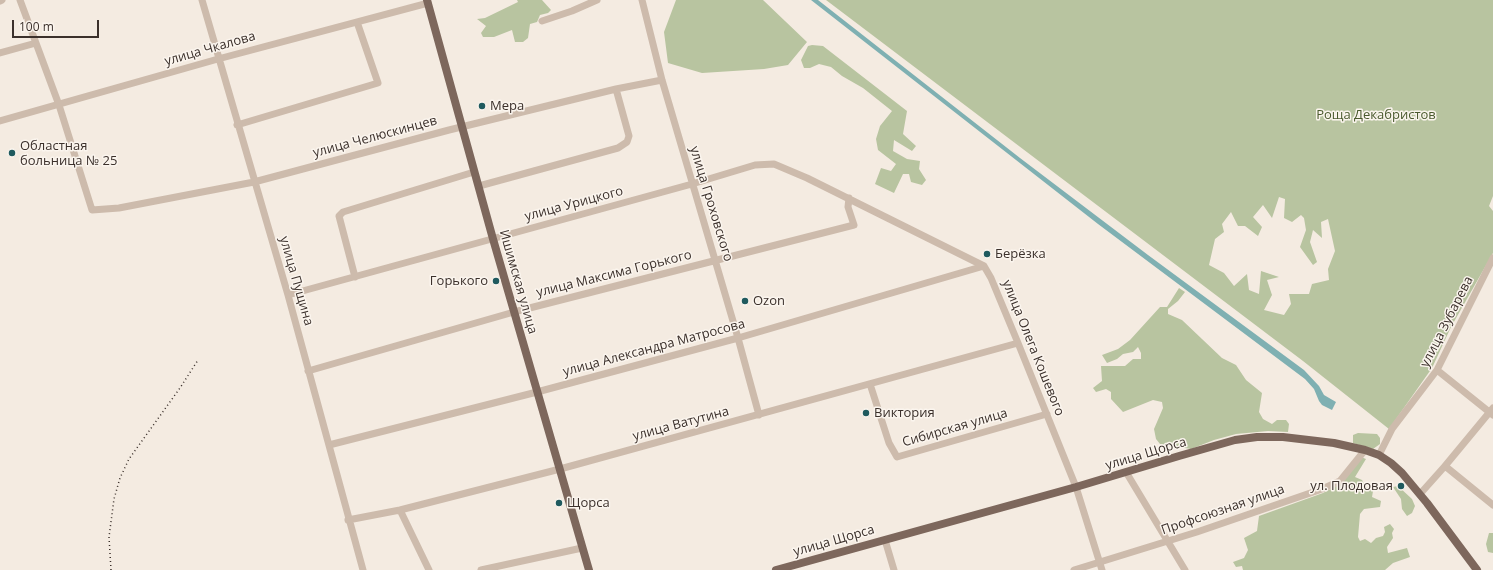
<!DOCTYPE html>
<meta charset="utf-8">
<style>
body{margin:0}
#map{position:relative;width:1493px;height:570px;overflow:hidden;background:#f4ebe1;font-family:"Open Sans",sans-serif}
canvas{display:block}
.scale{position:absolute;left:12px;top:20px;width:87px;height:18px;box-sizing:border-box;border:2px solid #3b302b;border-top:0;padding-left:5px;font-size:12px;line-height:14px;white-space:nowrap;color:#3b302b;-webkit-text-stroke:3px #fbf5ee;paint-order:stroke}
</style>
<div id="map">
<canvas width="1493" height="570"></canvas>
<div class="scale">100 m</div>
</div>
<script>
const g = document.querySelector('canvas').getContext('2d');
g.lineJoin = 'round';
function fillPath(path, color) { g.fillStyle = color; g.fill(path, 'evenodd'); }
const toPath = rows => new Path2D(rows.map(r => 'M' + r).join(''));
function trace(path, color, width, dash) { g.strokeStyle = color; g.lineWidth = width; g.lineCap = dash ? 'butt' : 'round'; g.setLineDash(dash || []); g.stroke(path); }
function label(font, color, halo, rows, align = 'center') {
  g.font = font + ' "Open Sans",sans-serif'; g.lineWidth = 3; g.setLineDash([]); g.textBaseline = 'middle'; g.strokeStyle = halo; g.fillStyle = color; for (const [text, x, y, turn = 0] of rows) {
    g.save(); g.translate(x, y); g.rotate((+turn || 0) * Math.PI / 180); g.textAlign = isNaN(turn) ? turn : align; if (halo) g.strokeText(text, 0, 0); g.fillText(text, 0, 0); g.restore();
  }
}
fillPath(toPath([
 [517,0,542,0,551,10,548,13,540,15,537,22,530,24,528,38,523,42,515,42,512,30,494,37,483,37,481,33,486,26,477,19,485,18,518,2],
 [676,0,763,0,807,42,788,65,764,69,702,73,668,63,664,32],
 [826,0,1493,0,1493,196,1489,206,1493,211,1493,253,1451,327,1432,368,1389,429,1303,361],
 [1279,197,1285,199,1284,218,1292,222,1301,215,1304,218,1306,230,1300,247,1313,265,1317,262,1310,242,1313,230,1322,238,1321,222,1328,219,1335,251,1328,269,1329,280,1312,284,1309,294,1289,294,1291,304,1284,315,1264,310,1272,295,1267,280,1279,277,1261,271,1259,294,1249,290,1247,274,1234,286,1224,273,1209,265,1215,239,1224,232,1222,224,1231,212,1238,226,1245,226,1258,236,1262,227,1253,217,1263,205,1272,218],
 [812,45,823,46,907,111,903,134,916,146,912,151,894,140,893,151,907,159,920,161,919,169,926,180,922,185,911,182,909,174,903,174,894,193,875,184,881,168,891,171,896,164,878,150,876,139,880,126,892,111,863,88,842,76,831,67,819,64,810,68,804,68,801,60,808,46],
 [1179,288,1185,292,1178,301,1168,309,1168,314,1182,320,1222,358,1236,365,1246,380,1262,393,1259,412,1263,419,1272,424,1277,420,1286,420,1289,424,1288,432,1268,431,1236,434,1214,440,1191,449,1160,444,1156,439,1154,429,1163,408,1162,402,1153,400,1123,412,1111,399,1111,392,1106,389,1096,392,1093,388,1102,381,1101,366,1125,366,1133,359,1141,359,1141,353,1138,347,1133,352,1123,354,1117,359,1107,363,1102,355,1118,349,1130,340,1160,307,1167,307],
 [1358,433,1377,434,1380,438,1380,444,1373,449,1353,443,1353,435],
 [1361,457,1366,459,1355,477,1362,480,1366,487,1373,491,1372,497,1381,501,1380,507,1364,509,1360,514,1358,537,1360,541,1365,539,1371,543,1376,538,1383,536,1385,532,1384,527,1390,524,1394,529,1392,533,1393,538,1387,547,1388,553,1407,548,1410,557,1393,563,1385,570,1243,570,1242,566,1236,567,1233,562,1244,558,1248,550,1244,538,1257,531,1259,516,1323,493,1338,485],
 [1398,486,1412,499,1415,506,1412,513,1407,516,1402,509,1401,499,1393,487],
 [1489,533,1493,533,1493,553,1488,552,1486,544]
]), '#b8c4a0');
fillPath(toPath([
 [811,0,818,0,1020,158,1148,255,1304,370,1319,386,1324,395,1336,402,1332,410,1322,405,1319,401,1314,389,1305,379,1098,224]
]), '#7fb0b2');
trace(toPath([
 [20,0,59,105,92,210,119,208,254,182,449,130,616,89,662,80],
 [202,0,288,295,363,570],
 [642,0,662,80,738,338,759,415],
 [0,1,2,0],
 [542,21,572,11,597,0],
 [0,53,36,43],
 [0,121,218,59,428,3],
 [237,125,378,83,357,22],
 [479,186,618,148,627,142,629,136,616,89],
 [355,277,339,216,343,212,474,172],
 [288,295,692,184,755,165,774,164,807,178,984,266,991,278,1018,343,1076,487,1102,570],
 [1437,370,1493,415],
 [308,371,514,312,854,225,848,207,849,198],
 [870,384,889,443,897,457,1047,414],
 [329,445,537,392,738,338,984,266],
 [1379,455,1392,429,1437,370,1493,258],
 [1445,466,1493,505],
 [1126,472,1185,570],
 [1420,494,1445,466,1493,408],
 [400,510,429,570],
 [348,520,400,510,560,469,1018,343],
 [885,540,894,570],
 [481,570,582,548],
 [1074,570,1197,532,1322,489,1340,481,1365,450]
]), '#cdbbac', 7);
trace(toPath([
 [427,0,493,239,589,570],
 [776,570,1076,487,1179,456,1235,440,1257,437,1283,437,1334,443,1365,450,1379,455,1391,463,1402,473,1427,503,1477,570]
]), '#7d675c', 8);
trace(toPath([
 [111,570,109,537,114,499,120,478,129,459,180,388,198,360]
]), '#3b302b', 1.5, [1, 3]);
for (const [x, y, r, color] of [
 [482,106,4,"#1f5a5e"],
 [12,153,4,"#1f5a5e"],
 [987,254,4,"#1f5a5e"],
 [496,281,4,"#1f5a5e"],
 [745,301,4,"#1f5a5e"],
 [866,413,4,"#1f5a5e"],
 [1401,486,4,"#1f5a5e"],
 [559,503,4,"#1f5a5e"]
]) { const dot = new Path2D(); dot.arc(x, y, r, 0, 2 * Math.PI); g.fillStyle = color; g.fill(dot); trace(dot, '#fbf5ee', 1.5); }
label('13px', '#3b302b', '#fbf5ee', [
 ["улица Чкалова",210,49,-16],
 ["улица Челюскинцев",375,137,-15],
 ["улица Урицкого",574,204,-15],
 ["улица Гроховского",711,204,73],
 ["улица Максима Горького",614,274,-14],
 ["улица Пущина",296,281,74],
 ["Ишимская улица",518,282,74],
 ["улица Зубарева",1447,322,-63],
 ["улица Александра Матросова",654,348,-15],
 ["улица Олега Кошевого",1033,348,68],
 ["улица Ватутина",681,424,-15],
 ["Сибирская улица",955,428,-16],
 ["улица Щорса",1146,454,-17],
 ["Профсоюзная улица",1223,510,-19],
 ["улица Щорса",834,541,-16]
]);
label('13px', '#3b302b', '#fbf5ee', [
 ["Мера",490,106],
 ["Областная",20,146],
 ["больница № 25",20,161],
 ["Берёзка",995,254],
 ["Горького",488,281,"right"],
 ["Ozon",753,301],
 ["Виктория",874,413],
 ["ул. Плодовая",1393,486,"right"],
 ["Щорса",567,503]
], 'left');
label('13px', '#4a5a2e', '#fbf5ee', [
 ["Роща Декабристов",1376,115]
]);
</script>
